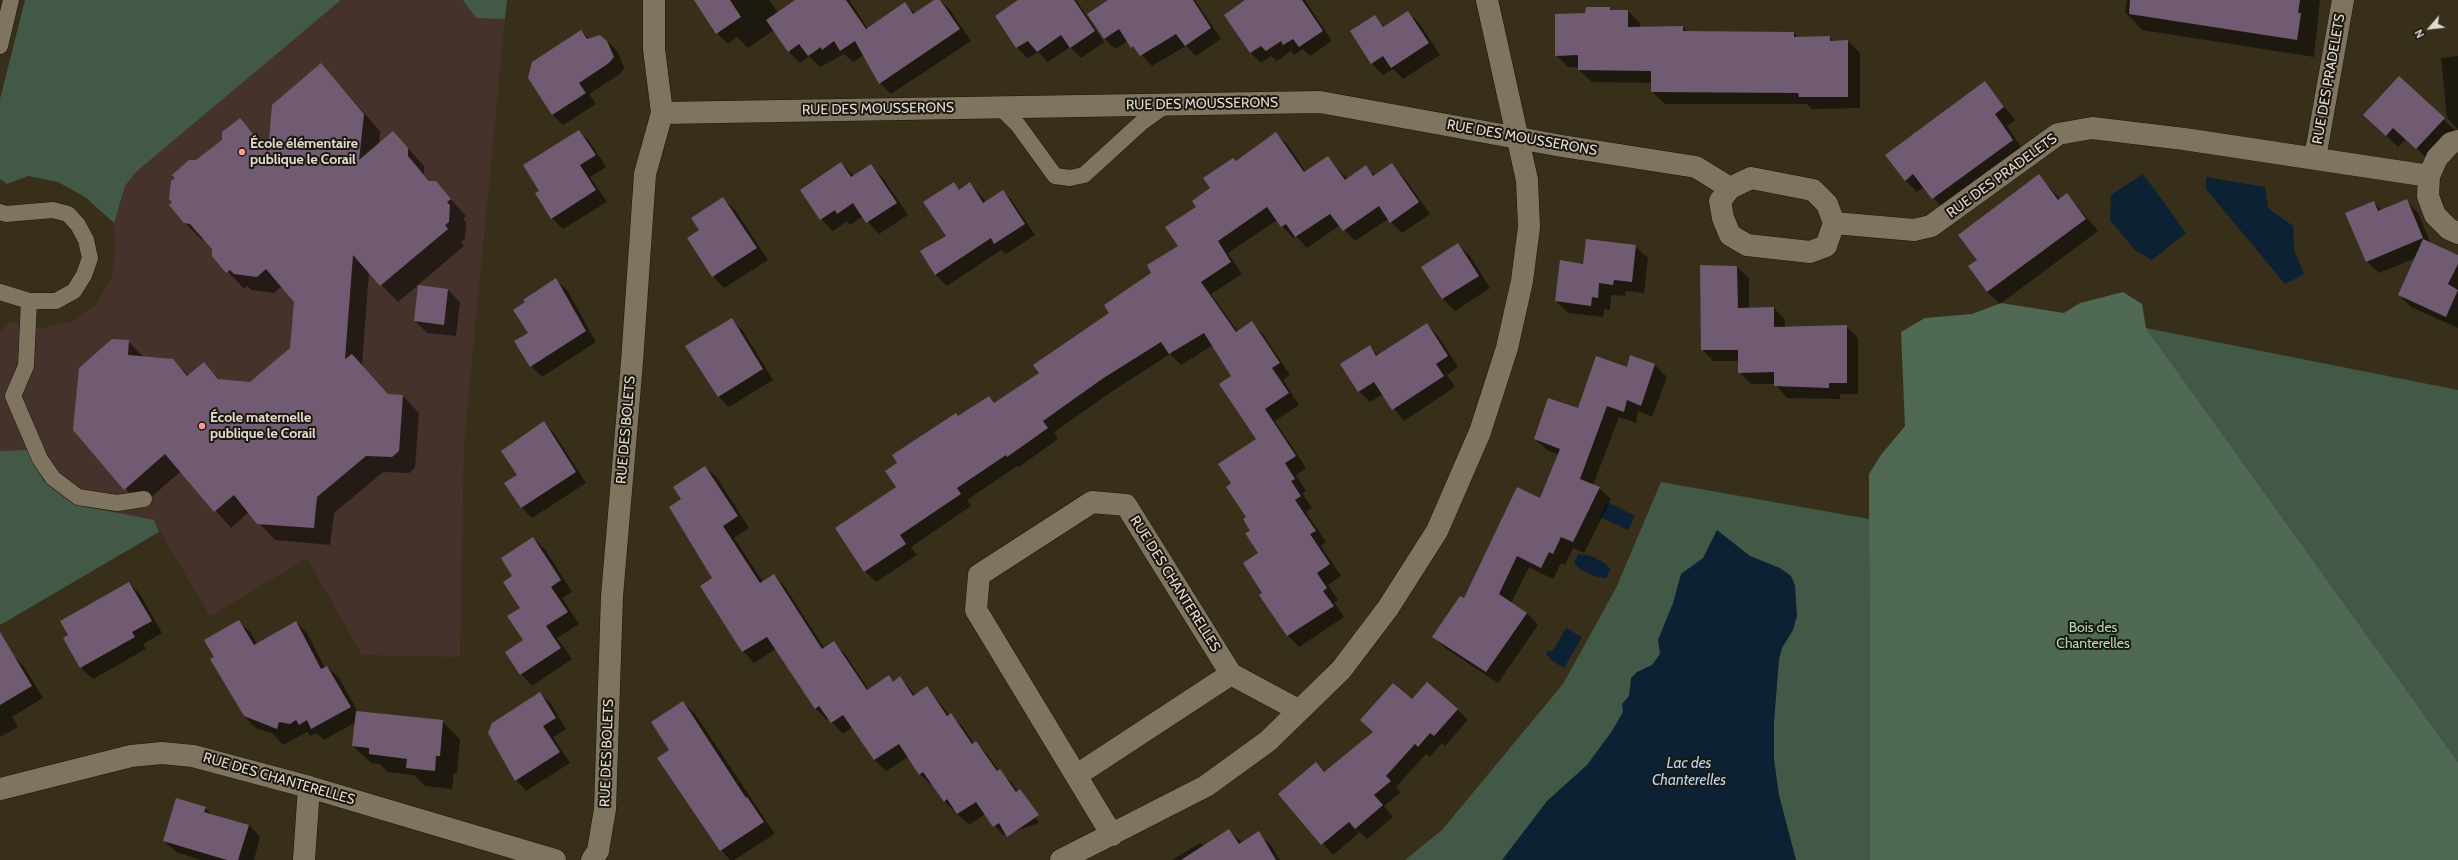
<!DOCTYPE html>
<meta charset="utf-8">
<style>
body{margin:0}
#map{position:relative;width:2458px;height:860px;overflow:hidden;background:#382f1b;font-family:Cabin,sans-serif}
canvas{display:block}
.north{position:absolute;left:2410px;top:8px;width:40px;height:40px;-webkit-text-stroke:3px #1c170f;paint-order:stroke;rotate:242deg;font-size:11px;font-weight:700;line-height:16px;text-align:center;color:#e0dacf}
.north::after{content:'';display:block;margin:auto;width:14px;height:18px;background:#e0dacf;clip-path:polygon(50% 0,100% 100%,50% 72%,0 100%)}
</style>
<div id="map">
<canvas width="2458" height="860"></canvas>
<div class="north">N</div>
</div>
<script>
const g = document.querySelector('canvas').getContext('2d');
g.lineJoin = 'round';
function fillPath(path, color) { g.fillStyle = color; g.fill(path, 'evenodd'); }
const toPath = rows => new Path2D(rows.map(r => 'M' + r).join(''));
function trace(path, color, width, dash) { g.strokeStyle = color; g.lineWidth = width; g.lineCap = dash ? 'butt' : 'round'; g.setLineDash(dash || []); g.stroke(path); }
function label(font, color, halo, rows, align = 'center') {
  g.font = font + ' Cabin,sans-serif'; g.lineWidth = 4; g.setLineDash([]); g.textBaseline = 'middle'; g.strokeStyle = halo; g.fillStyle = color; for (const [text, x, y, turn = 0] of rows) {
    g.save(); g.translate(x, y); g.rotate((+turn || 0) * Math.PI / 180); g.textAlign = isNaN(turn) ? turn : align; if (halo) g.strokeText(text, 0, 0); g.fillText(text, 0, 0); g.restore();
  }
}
fillPath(toPath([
 [341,0,463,0,476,18,505,19,464,442,460,657,362,655,307,558,210,616,154,521,77,505,44,481,27,450,0,451,0,331,12,321,42,328,72,322,96,304,111,279,115,254,114,223,125,186,136,172]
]), '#45332b');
fillPath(toPath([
 [25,0,341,0,136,172,125,186,114,223,85,197,58,182,28,176,7,184,0,179,0,99],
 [463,0,507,0,505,19,476,18],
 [2146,328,2458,390,2458,762],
 [27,450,44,481,77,505,154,520,159,532,0,625,0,451],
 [1661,482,1869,519,1870,860,1405,860,1442,830,1563,684,1616,588]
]), '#425947');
fillPath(toPath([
 [2123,292,2142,304,2146,328,2458,762,2458,860,1870,860,1869,474,1881,455,1905,426,1901,332,1925,318,1972,314,2001,303,2064,313,2080,303]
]), '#4f6955');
fillPath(toPath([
 [2143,174,2186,233,2152,260,2135,250,2110,220,2111,195],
 [2206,177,2265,187,2268,208,2293,226,2294,250,2304,274,2285,284,2206,189],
 [1607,502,1635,516,1628,530,1600,517],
 [1717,530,1750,556,1780,568,1791,576,1795,585,1797,616,1793,630,1782,648,1779,660,1774,722,1774,759,1779,795,1796,860,1502,860,1547,801,1587,765,1612,731,1623,712,1622,704,1629,696,1631,678,1637,672,1652,665,1660,654,1658,640,1673,603,1681,574,1703,558],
 [1578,554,1591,556,1603,562,1611,569,1606,578,1597,577,1581,570,1574,563],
 [1566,628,1582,637,1564,668,1549,659,1550,657,1546,655,1548,650,1552,652]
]), '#0c2234');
fillPath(toPath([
 [699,0,769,0,778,13,824,0,849,0,868,29,905,4,916,14,936,0,940,0,950,10,971,41,891,94,880,83,864,55,853,62,844,54,820,67,809,56,800,63,789,52,774,30,748,48,737,37,728,44,717,33],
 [1020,0,1076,0,1104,42,1081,58,1070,47,1048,62,1038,52,1028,58,1017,48,996,16],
 [1111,0,1195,0,1221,39,1196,56,1186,46,1152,66,1128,41,1115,49,1105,39,1089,15],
 [1247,0,1305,0,1332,41,1310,56,1303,49,1294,55,1291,51,1277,61,1271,56,1261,63,1251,53,1225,16],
 [2127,0,2320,0,2314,57,2142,30,2125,12],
 [1610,8,1613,11,1628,11,1640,23,1640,28,1683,27,1688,32,1794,33,1798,38,1830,37,1834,42,1848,41,1860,53,1860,108,1812,109,1807,104,1665,104,1652,92,1652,83,1592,82,1579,70,1579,67,1568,67,1556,55,1586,14],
 [1408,12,1420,24,1440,55,1403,79,1393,69,1383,75,1371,63,1374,16,1385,27],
 [581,31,589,39,607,41,618,52,624,68,620,74,589,94,596,104,563,125,553,115,529,78],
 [2458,56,2458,129,2447,118,2441,58],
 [321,64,380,131,379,145,393,132,424,166,424,174,431,182,435,182,466,216,463,219,466,222,465,239,461,242,464,246,398,302,369,272,362,365,390,396,403,396,419,413,415,468,409,473,383,472,334,513,330,545,275,540,249,512,231,528,181,471,141,506,74,430,128,341,145,358,173,360,189,376,204,363,220,380,250,383,291,348,295,302,282,286,274,293,252,290,247,286,244,289,213,256,213,248,206,240,201,239,184,222,197,161,223,140,240,119,269,151],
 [2399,78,2456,131,2429,160,2406,139,2398,147,2377,127],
 [1985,83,2015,120,2007,126,2025,153,1945,211,1924,187,1917,192,1905,180],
 [579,131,590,142,606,167,590,177,607,202,563,229,552,218,540,191],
 [1276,134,1288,145,1306,172,1328,157,1347,179,1366,167,1375,176,1392,165,1403,176,1430,214,1402,233,1388,219,1355,241,1340,225,1307,248,1296,236,1293,238,1277,220,1228,253,1242,274,1211,294,1238,332,1252,323,1263,334,1290,375,1283,380,1299,405,1275,421,1306,468,1296,475,1306,491,1302,493,1312,508,1306,512,1326,542,1321,546,1341,576,1328,585,1338,600,1334,602,1344,617,1299,647,1288,636,1261,596,1263,594,1259,553,1248,517,1233,483,1257,439,1232,376,1213,345,1181,365,1170,354,1114,390,1054,432,1058,439,1019,467,1017,466,967,500,971,506,911,547,917,555,876,582,865,571,897,487,898,463,956,414,959,417,988,397,995,403,1040,373,1111,313,1179,246,1197,207,1212,188,1236,162],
 [841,163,854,176,870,165,882,177,908,215,879,234,863,216,850,225,847,221,833,231,821,219],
 [2039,176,2060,199,2067,194,2098,231,2000,304,1987,292,1978,260],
 [953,183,960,190,970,183,986,202,1003,191,1013,202,1035,235,1006,254,1001,250,947,286,936,275,921,252,947,236],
 [723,199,735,210,768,260,724,288,713,276,688,238,700,230],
 [2406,200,2418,213,2431,244,2458,256,2458,328,2411,307,2399,295,2416,258,2379,273,2366,261,2374,202,2382,211],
 [1458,244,1470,256,1490,288,1455,311,1443,299],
 [1635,246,1648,258,1644,293,1626,291,1625,296,1611,295,1610,310,1604,309,1603,317,1568,313,1556,301,1584,265],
 [1701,266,1737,267,1749,278,1749,308,1774,308,1785,320,1785,328,1846,326,1858,338,1858,394,1840,394,1840,399,1787,398,1775,384,1751,384,1739,372,1739,361,1713,361,1702,349],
 [556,280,567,290,596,342,542,377,531,366,515,342,529,333],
 [419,286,448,290,460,302,456,336,427,333,415,321],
 [732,320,743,331,773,380,729,407,718,396],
 [1427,325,1438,336,1458,367,1447,375,1455,387,1404,421,1383,394,1370,402,1359,391,1369,346,1379,356],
 [1631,356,1655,365,1667,377,1652,417,1638,411,1636,423,1619,417,1593,485,1599,488,1611,499,1584,553,1573,548,1565,565,1561,563,1553,579,1529,567,1511,603,1527,613,1538,625,1498,683,1445,648,1433,636,1464,600,1540,499,1559,455,1547,450,1535,439,1578,410,1627,368],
 [544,423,554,433,586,483,532,518,521,507,518,475],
 [705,467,717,478,749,528,734,538,763,582,774,575,785,587,825,649,834,643,845,654,869,690,888,677,894,682,900,677,915,695,927,687,950,716,951,715,962,726,974,743,976,742,987,754,999,771,1011,782,1039,823,1003,835,985,814,969,825,944,801,933,784,931,785,920,774,908,757,886,771,875,760,853,727,843,734,829,719,827,720,816,709,776,649,754,663,743,651,701,586,713,579,682,499],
 [533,538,545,549,572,592,562,598,579,624,557,638,572,659,532,686,521,674,525,641,521,608,514,576],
 [129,583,140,594,162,633,143,644,146,649,93,679,81,668,65,638],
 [238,621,250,632,257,644,296,622,307,633,325,668,327,667,339,678,358,712,442,721,460,739,457,773,454,773,452,789,425,786,414,775,387,772,380,764,371,763,353,746,356,722,324,740,316,733,311,736,307,732,283,745,272,733,256,728,244,716,215,658],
 [13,655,24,667,43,698,12,717,18,727,0,737,0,662],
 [540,694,551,704,566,729,553,737,570,763,526,791,516,780],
 [1412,701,1457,709,1468,720,1445,746,1442,743,1430,757,1426,754,1396,787,1401,792,1384,806,1393,817,1367,839,1360,832,1333,855,1280,794,1316,763,1325,772,1374,733,1361,720],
 [683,702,695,714,775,834,734,860,730,860,721,850,671,750],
 [205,808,212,815,249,825,260,837,254,860,201,860,176,852,164,841],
 [1229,830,1242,843,1258,833,1270,844,1280,860,1172,860,1200,843,1204,846]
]), '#0007');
fillPath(toPath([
 [694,0,730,0,741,17,716,34],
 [795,0,846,0,866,29,905,2,913,14,934,0,940,0,960,29,879,84,855,41,840,51,834,41,822,50,821,47,808,56,799,44,788,52,766,20],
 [1018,0,1074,0,1095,31,1070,48,1061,35,1037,52,1028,41,1016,48,995,16],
 [1108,0,1193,0,1211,28,1185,46,1176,34,1140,56,1133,46,1131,48,1119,29,1104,39,1087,14],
 [1245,0,1302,0,1323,31,1299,47,1293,39,1283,45,1281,41,1266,51,1261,46,1250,53,1224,15],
 [2130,0,2300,0,2298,13,2301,13,2297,40,2129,14],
 [1586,7,1610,7,1610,10,1628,10,1628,27,1683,26,1683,31,1794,32,1794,37,1830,36,1830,41,1848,40,1848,97,1799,97,1798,93,1651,92,1651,71,1578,70,1578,55,1555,56,1555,14,1585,13],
 [1408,11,1429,43,1391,68,1383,56,1371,64,1350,31,1375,15,1383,27],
 [581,30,587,39,600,35,607,41,614,57,609,63,579,83,586,93,552,115,528,78,532,62],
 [321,63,364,114,359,160,393,131,408,148,408,156,429,181,436,181,451,199,447,202,450,205,449,222,445,225,448,229,380,286,353,255,345,359,352,354,388,394,403,395,399,451,392,457,366,456,317,497,314,528,257,524,234,495,214,512,165,454,124,490,73,430,79,368,112,339,129,340,128,355,173,359,187,376,204,362,218,379,250,382,290,348,294,302,266,269,257,277,234,274,230,270,226,273,212,256,212,249,190,224,184,223,169,205,172,202,169,199,171,181,175,178,172,175,189,160,196,160,222,140,222,132,240,118,268,152,272,105],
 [2399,76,2445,118,2416,149,2393,128,2386,136,2363,115],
 [1985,81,2004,107,1995,114,2013,140,1932,199,1913,174,1905,181,1885,155],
 [579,130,596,155,580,165,596,190,551,219,535,193,539,191,523,165],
 [1276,132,1304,172,1328,156,1345,180,1366,165,1373,176,1392,163,1419,202,1390,223,1379,206,1343,231,1330,214,1295,237,1286,224,1281,227,1267,207,1218,241,1231,262,1201,282,1236,332,1252,321,1280,363,1272,368,1289,393,1265,409,1296,456,1285,463,1295,479,1291,481,1301,496,1295,500,1316,531,1310,534,1330,564,1317,573,1327,588,1323,591,1334,606,1287,636,1259,595,1262,593,1243,563,1258,553,1245,533,1250,531,1243,519,1246,517,1226,487,1231,483,1218,464,1256,439,1219,384,1231,376,1204,333,1169,354,1161,342,1102,379,1043,421,1048,428,1007,457,1006,455,957,488,961,494,900,535,906,544,864,572,835,528,896,487,885,471,897,463,892,455,956,413,958,416,989,396,994,403,1039,373,1033,365,1109,313,1104,305,1151,273,1147,265,1178,246,1165,227,1196,207,1192,201,1210,188,1203,178,1233,158,1236,161],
 [841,162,851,177,871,164,897,203,866,223,853,203,837,214,835,210,820,220,800,190],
 [2039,174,2058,200,2067,193,2086,219,1987,292,1968,266,1977,260,1958,235],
 [954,182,959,190,970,182,983,203,1003,190,1025,224,994,244,991,238,935,275,920,251,946,236,923,202],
 [723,197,757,248,712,277,687,238,699,230,691,218],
 [2407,199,2423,238,2366,262,2345,213,2374,201,2378,211],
 [1586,239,1636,245,1632,282,1614,280,1613,285,1599,283,1598,298,1592,297,1591,306,1555,301,1560,260,1583,264],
 [2423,239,2458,255,2458,264,2448,284,2458,290,2446,317,2398,295],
 [1458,243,1479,276,1442,299,1421,267],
 [1700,265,1737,266,1738,308,1774,307,1774,327,1847,325,1847,383,1829,383,1829,388,1774,386,1774,372,1738,373,1738,350,1701,350],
 [556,278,586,331,530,367,514,341,528,333,513,310,525,302,523,300],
 [418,285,448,289,444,325,414,321],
 [732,318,763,369,718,397,685,346],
 [1427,323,1448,356,1436,364,1444,376,1392,410,1374,382,1358,392,1340,364,1370,345,1376,356],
 [1630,355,1655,364,1641,406,1627,400,1624,412,1607,406,1580,479,1600,487,1573,542,1561,537,1553,554,1549,552,1541,568,1517,556,1499,594,1527,613,1486,672,1432,637,1460,596,1464,598,1517,487,1540,498,1560,449,1534,439,1548,398,1578,408,1596,356,1627,367],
 [544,421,576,472,521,508,504,483,517,475,501,451],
 [705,466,738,516,723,526,760,583,774,574,822,649,834,641,867,690,889,675,893,682,900,676,913,696,927,686,947,716,951,713,972,744,976,741,997,771,1000,769,1016,792,1020,789,1039,815,1007,837,999,823,993,827,976,802,957,814,947,799,944,802,923,772,919,775,899,744,874,760,843,715,831,723,819,706,815,709,767,637,742,652,700,586,712,578,669,507,681,499,673,487],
 [533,537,561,580,551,587,568,612,546,626,561,648,520,675,505,652,523,640,507,616,520,608,503,582,512,576,501,558],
 [129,582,152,621,132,632,135,637,80,668,63,638,68,635,60,621],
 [239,620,254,645,296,621,321,669,327,666,351,707,311,729,307,720,299,725,296,720,290,724,279,722,277,729,244,716,210,659,214,657,204,640],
 [0,632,32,686,0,705],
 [1427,682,1458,709,1434,736,1430,733,1418,747,1415,744,1386,776,1391,781,1374,795,1383,805,1355,829,1349,822,1321,845,1278,794,1316,762,1324,772,1373,732,1360,720,1393,683,1412,699],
 [540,692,556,718,543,726,560,752,515,781,488,733,492,723],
 [683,701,746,798,747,797,764,822,720,851,657,758,669,750,651,722],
 [356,711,443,720,440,756,436,756,435,771,406,768,407,759,369,754,369,748,352,746],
 [176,798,206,807,204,812,249,825,238,860,227,860,163,841],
 [1229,829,1239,844,1259,831,1276,860,1181,860]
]), '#715b72');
const lane = toPath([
 [0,46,11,0],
 [1000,107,1018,125,1055,176,1070,178,1084,175,1141,123,1166,105],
 [0,212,6,214,53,210,68,214,78,225,86,240,90,258,84,275,74,291,56,301,29,301,0,292],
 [29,301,26,366,13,396,40,459,53,478,78,497,117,503,144,499]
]);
const street = toPath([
 [662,113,1320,102,1562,146,1696,167,1730,188],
 [2458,141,2451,143,2437,158,2429,176,2428,196,2435,215,2449,229,2458,233],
 [2315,158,2343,0],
 [1751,178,1813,190,1827,204,1834,223,1826,246,1810,252,1747,245,1730,235,1723,218,1720,201,1730,188,1751,178],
 [1834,223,1914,230,1931,226,2058,134,2092,128,2184,139,2429,176],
 [1077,775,1231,674],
 [0,789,131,756,162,753,193,756,309,787,555,860],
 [1112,835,976,610,979,575,1092,502,1126,505,1231,674,1298,710],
 [304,860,309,787],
 [592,860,598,851,605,809,612,596,632,362,645,174,662,113,654,49,654,0],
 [1061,860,1206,786,1268,741,1341,670,1388,608,1437,531,1480,432,1507,348,1522,281,1529,227,1527,180,1487,0]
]);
trace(lane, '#1f1605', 17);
trace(street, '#1f1605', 23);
trace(lane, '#7f745f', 16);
trace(street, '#7f745f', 22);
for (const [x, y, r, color] of [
 [242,152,4,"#f59c95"],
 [202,426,4,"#f59c95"]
]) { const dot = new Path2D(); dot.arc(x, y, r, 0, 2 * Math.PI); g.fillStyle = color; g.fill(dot); trace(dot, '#1c170f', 1.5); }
label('14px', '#e0dacf', '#1c170f', [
 ["RUE DES PRADELETS",2329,79,-80],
 ["RUE DES MOUSSERONS",1202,104,-1],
 ["RUE DES MOUSSERONS",878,109,-1],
 ["RUE DES MOUSSERONS",1522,138,10],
 ["RUE DES PRADELETS",2002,176,-36],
 ["RUE DES BOLETS",626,430,-85],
 ["RUE DES CHANTERELLES",1175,584,58],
 ["RUE DES BOLETS",607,753,-88],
 ["RUE DES CHANTERELLES",279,779,16]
]);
label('bold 14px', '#e0dacf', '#1c170f', [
 ["École élémentaire",250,144],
 ["publique le Corail",250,160],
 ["École maternelle",210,418],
 ["publique le Corail",210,434]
], 'left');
label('14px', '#aaddb6', '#1c170f', [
 ["Bois des",2093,628],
 ["Chanterelles",2093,644]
]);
label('italic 15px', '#b3d6f8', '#1c170f', [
 ["Lac des",1689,764],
 ["Chanterelles",1689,781]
]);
</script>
